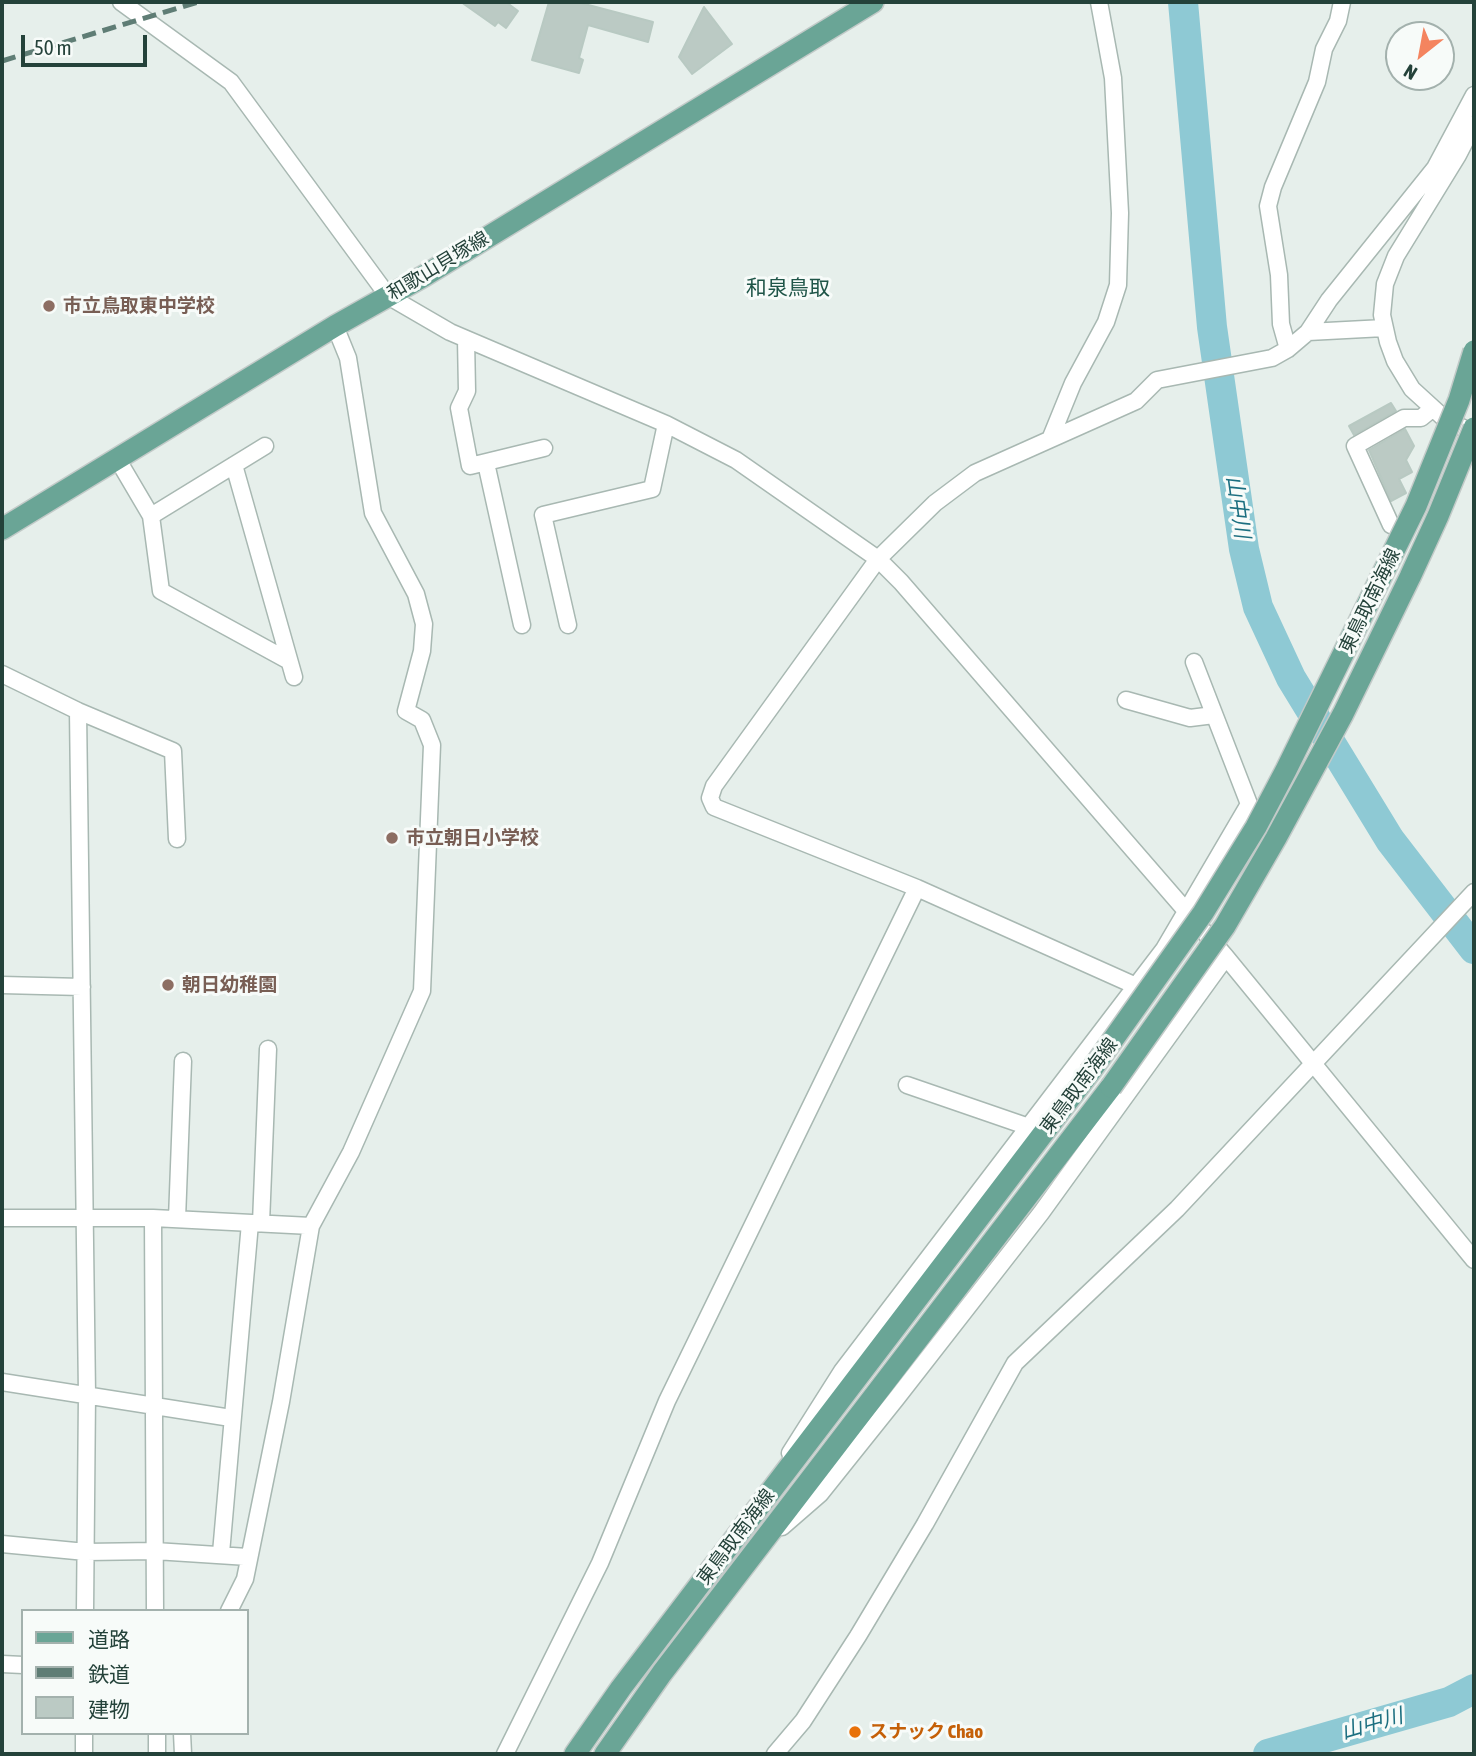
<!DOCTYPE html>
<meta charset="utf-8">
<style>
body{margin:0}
#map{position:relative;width:1476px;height:1756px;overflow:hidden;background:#e6efeb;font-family:"Asap Condensed","Noto Sans JP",sans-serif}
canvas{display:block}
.frame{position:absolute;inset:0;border:4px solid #24423a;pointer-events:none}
.legend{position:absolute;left:21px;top:1609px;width:228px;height:126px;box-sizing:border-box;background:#f7fbf9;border:2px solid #a3b1ad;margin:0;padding:9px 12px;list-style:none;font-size:21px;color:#24423a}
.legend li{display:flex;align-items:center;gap:14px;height:35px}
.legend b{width:35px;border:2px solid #a3b1ad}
.north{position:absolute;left:1385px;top:21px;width:70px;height:70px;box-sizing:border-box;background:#f7fbf9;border:2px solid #a3b1ad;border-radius:50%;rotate:211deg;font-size:19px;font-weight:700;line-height:28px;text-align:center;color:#24423a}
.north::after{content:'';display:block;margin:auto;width:24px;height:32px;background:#f4845f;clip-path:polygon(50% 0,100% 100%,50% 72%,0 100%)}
.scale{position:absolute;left:21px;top:35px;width:126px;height:32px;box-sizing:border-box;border:4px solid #24423a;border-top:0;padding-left:9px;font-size:21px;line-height:24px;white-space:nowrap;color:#24423a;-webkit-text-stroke:5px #f7fbf9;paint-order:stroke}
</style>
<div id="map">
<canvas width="1476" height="1756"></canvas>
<div class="frame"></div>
<ul class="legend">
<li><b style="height:9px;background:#6aa596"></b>道路</li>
<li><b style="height:9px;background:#5f7d75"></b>鉄道</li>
<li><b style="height:19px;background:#bbcac4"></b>建物</li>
</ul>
<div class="north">N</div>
<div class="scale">50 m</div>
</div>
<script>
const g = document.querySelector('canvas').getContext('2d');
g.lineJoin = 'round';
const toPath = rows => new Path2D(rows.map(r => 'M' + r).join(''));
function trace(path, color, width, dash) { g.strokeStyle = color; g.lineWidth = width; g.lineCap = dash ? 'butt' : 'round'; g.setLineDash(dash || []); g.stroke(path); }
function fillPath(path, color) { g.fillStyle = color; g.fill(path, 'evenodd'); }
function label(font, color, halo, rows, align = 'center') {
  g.font = font + ' "Asap Condensed","Noto Sans JP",sans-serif'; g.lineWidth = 6; g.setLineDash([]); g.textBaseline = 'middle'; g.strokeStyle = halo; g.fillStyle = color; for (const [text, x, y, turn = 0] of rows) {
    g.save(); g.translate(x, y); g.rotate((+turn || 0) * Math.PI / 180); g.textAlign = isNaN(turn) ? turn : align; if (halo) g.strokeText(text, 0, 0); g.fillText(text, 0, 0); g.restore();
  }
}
trace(toPath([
 [1183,2,1212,327,1244,549,1258,607,1291,678,1390,840,1474,949],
 [1268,1754,1449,1702,1474,1689]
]), '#8ec9d4', 30);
const building = toPath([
 [461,2,506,2,518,11,506,28,498,22,495,26,461,2],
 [549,2,577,2,653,22,648,42,588,25,579,58,583,60,579,73,532,60,549,2],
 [704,7,732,44,692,74,679,57,704,7],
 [1391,403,1396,411,1354,435,1349,426,1391,403],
 [1405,429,1414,446,1406,460,1412,472,1399,479,1406,493,1391,501,1369,450,1405,429]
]);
fillPath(building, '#bbcac4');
trace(building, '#b8c9c2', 2);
const minor = toPath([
 [121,2,231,82,388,296,450,332,666,424,736,460,878,559,901,582,1226,957],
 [1474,124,1458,155,1396,256,1385,284,1382,315,1388,342,1395,361,1412,389,1446,420,1474,433],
 [1308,332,1329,300,1435,168,1474,95],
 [466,339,467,391,459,408,470,466,544,448],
 [1288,349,1281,324,1279,275,1268,206,1273,187,1317,82,1324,49,1338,21,1342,2],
 [1051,437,1073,383,1106,322,1118,285,1120,213,1113,78,1099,2],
 [118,460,151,516,161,591,289,661],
 [486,463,522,625],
 [234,465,294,677],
 [151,516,265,446],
 [1391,525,1355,446,1404,418,1421,418,1432,409],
 [568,625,543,515,652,489,666,424],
 [2,674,78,711,173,751,177,839],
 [1126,700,1190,718,1214,715],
 [78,711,87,1394,85,1611],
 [2,985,82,987],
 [1136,986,917,888,714,807,710,798,714,786,878,559,935,503,975,473,1136,401,1157,380,1272,358,1288,349,1308,332,1384,328],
 [907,1085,1029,1127],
 [2,1218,153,1218,311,1226],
 [153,1218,155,1611],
 [177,1219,183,1061],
 [261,1223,268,1049],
 [2,1382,231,1418],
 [790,1453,842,1371,1164,949,1249,804,1194,662],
 [782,1527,820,1494,896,1399,1041,1213,1226,957,1474,1260],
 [2,1544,86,1552,155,1551,248,1557],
 [221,1553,250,1223],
 [229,1611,245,1579,281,1402,311,1226,351,1152,422,991,432,745,422,720,406,711,422,651,424,624,416,594,373,513,348,358,335,326],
 [2,1664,23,1665],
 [157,1733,157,1754],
 [182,1733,183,1754],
 [84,1754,84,1733],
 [505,1754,600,1563,667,1401,917,888],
 [775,1754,803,1721,858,1636,925,1524,1015,1363,1177,1209,1474,892]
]);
const major = toPath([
 [2,529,335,326,424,276,873,2],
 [575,1754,621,1688,1090,1072],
 [605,1754,662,1673,1111,1087]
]);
trace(minor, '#a8b8b2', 19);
trace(major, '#c2cac8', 24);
trace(minor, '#fff', 16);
trace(major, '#6aa596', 21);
trace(toPath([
 [2,61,198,2]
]), '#5f7d75', 5, [14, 7]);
const majorBridge = toPath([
 [1090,1072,1203,913,1256,827,1286,770,1416,506,1459,400,1474,351],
 [1111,1087,1225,926,1276,838,1343,714,1410,577,1438,516,1474,428]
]);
trace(majorBridge, '#c2cac8', 24, []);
trace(majorBridge, '#6aa596', 21);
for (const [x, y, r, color] of [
 [49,306,7,"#8d6e63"],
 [392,838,7,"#8d6e63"],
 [168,985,7,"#8d6e63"],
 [855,1732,7,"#e8710a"]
]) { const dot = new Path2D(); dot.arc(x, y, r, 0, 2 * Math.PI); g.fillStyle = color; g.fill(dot); trace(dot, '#f7fbf9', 2.5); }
label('19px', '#24423a', '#f7fbf9', [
 ["和歌山貝塚線",438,266,-31],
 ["東鳥取南海線",1370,601,-64],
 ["東鳥取南海線",1079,1086,-53],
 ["東鳥取南海線",736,1537,-53]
]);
label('bold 19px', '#785e54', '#f7fbf9', [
 ["市立鳥取東中学校",63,306],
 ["市立朝日小学校",406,838],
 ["朝日幼稚園",182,985]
], 'left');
label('bold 19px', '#c56008', '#f7fbf9', [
 ["スナック Chao",869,1732]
], 'left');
label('21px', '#1f5548', '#f7fbf9', [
 ["和泉鳥取",788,288]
]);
label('italic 21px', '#1c6f80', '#f7fbf9', [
 ["山中川",1238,507,82],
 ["山中川",1372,1724,-16]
]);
</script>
